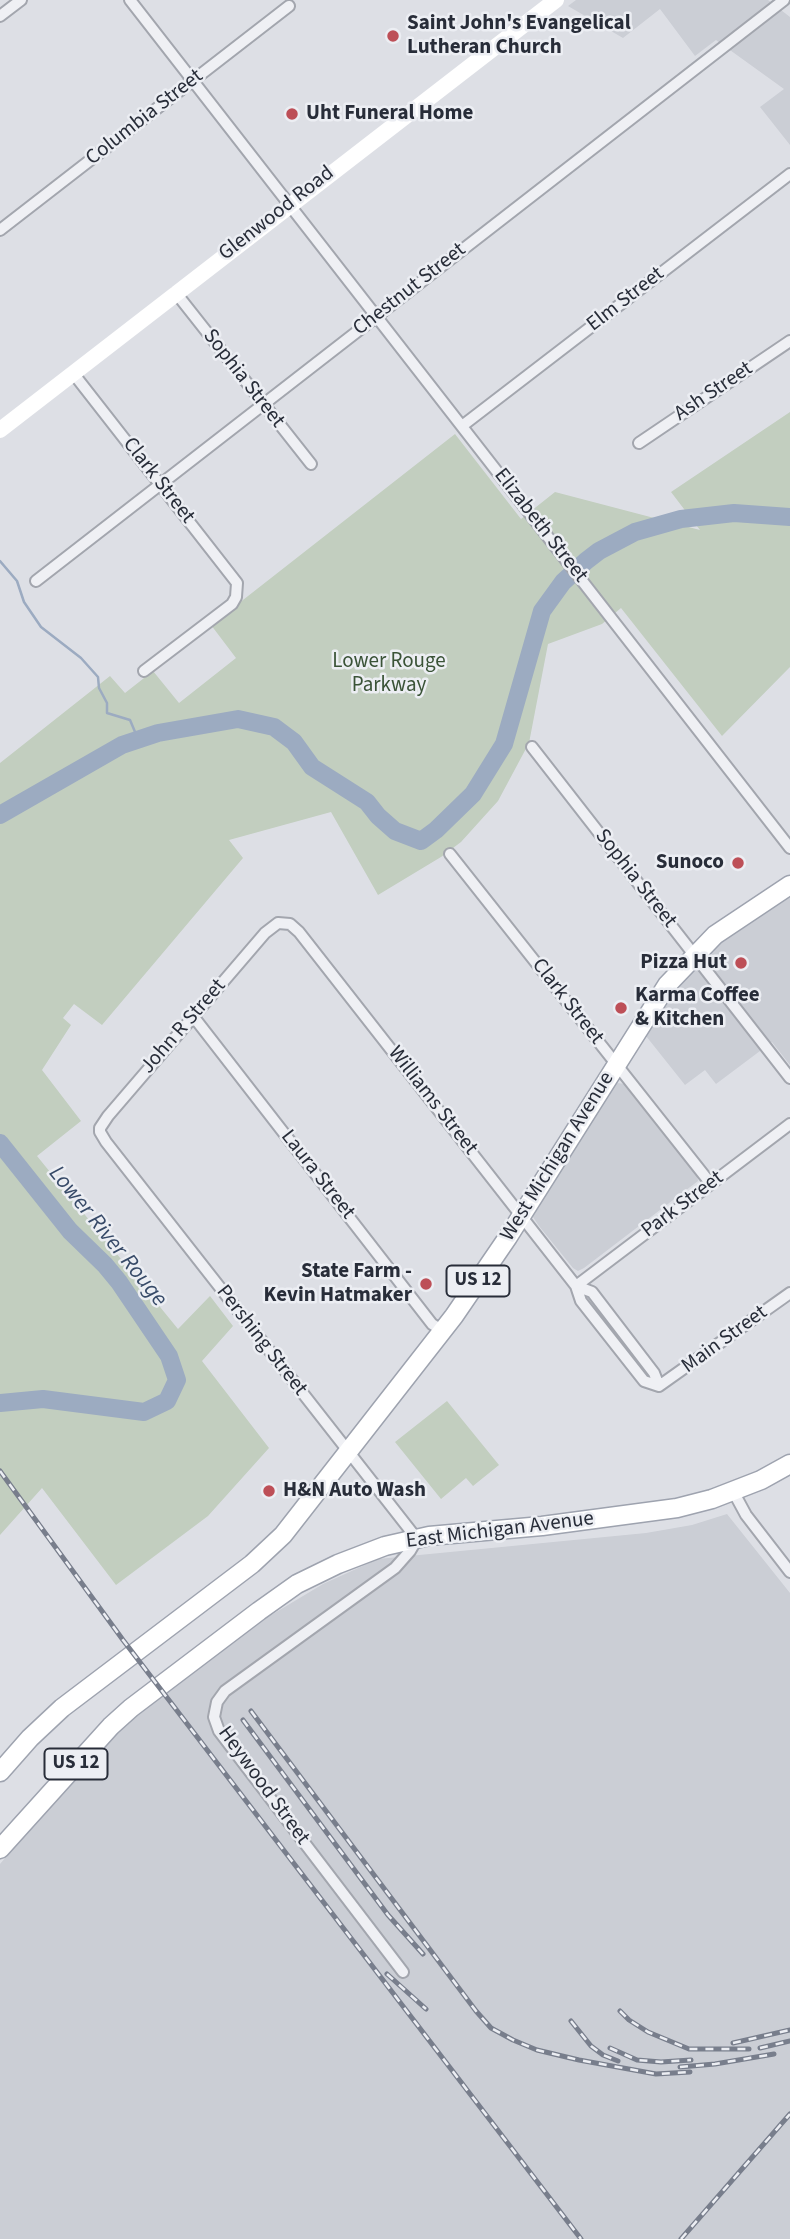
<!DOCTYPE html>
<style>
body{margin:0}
canvas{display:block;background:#dddfe5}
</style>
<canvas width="790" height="2239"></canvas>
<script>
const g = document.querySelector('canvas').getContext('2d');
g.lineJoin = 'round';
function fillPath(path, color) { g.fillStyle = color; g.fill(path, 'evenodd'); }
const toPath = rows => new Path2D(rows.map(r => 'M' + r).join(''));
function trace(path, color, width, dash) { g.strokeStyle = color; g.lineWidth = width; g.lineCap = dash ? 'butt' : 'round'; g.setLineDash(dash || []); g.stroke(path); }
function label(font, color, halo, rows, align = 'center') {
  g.font = font + ' "Source Sans 3",sans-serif'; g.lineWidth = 5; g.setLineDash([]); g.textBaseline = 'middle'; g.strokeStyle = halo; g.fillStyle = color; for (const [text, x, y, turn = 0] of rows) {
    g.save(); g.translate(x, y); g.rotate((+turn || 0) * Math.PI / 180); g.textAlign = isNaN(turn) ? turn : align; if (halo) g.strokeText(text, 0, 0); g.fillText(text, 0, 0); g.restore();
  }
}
fillPath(toPath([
 [576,0,768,0,790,17,790,145,760,107,784,89,716,40,695,56,660,9,623,38,568,6],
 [790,896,790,1065,772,1042,716,1084,705,1070,685,1085,646,1036,682,982,684,975,714,947],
 [617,1083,626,1084,687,1160,697,1174,698,1181,584,1268,578,1271,573,1268,539,1226,533,1217,533,1211,614,1085],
 [727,1514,790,1593,790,2239,0,2239,0,1864,100,1748,139,1711,268,1617,323,1584,378,1559,646,1533,692,1525]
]), '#cbced5');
fillPath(toPath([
 [790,412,790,667,722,736,621,608,602,624,548,644,529,743,498,801,461,842,441,857,378,895,331,812,229,840,243,858,102,1025,74,1004,63,1018,71,1025,42,1070,81,1121,37,1156,178,1329,210,1296,233,1326,202,1361,269,1448,208,1516,116,1585,42,1488,0,1535,0,763,110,676,125,693,153,671,179,703,236,658,211,625,455,434,521,519,555,492,700,530,671,492],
 [447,1401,499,1465,473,1486,466,1478,441,1499,395,1442]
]), '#c2cebf');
trace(toPath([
 [0,561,17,581,24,602,41,627,81,658,98,677,99,688,107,703,107,713,130,720,138,739]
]), '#9cabc1', 2.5);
trace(toPath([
 [0,815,122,745,158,733,238,719,274,727,294,742,312,767,367,802,378,816,395,831,421,841,436,830,473,794,504,744,542,611,563,582,586,561,599,551,635,532,681,519,734,513,790,517],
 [0,1143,70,1231,105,1265,119,1282,169,1356,177,1380,167,1401,144,1412,43,1399,0,1403]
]), '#9cabc1', 18);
const street = toPath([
 [130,0,790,848],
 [0,16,21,0],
 [0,230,289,6],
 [176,293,311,464],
 [73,373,237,583,236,597,232,604,144,671],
 [462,426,790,174],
 [639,443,790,341],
 [36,581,784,0],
 [532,747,790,1078],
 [450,854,711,1184],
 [193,1016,432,1324,443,1331],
 [576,1286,790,1124],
 [576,1286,592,1292,654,1373,659,1386],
 [659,1386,790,1293],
 [733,1491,746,1515,790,1572],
 [403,1972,219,1731,214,1717,217,1702,225,1691,395,1568,410,1551,417,1539,106,1142,100,1132,100,1128,108,1116,265,933,278,923,290,924,299,932,576,1286,581,1301,644,1381,659,1386]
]);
const primary = toPath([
 [0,1772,30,1738,62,1708,252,1564,283,1535,454,1316,508,1237,667,985,715,935,790,885],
 [0,1849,111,1726,131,1708,259,1611,297,1584,338,1564,385,1546,429,1536,542,1526,677,1508,712,1499,761,1480,790,1464]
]);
trace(street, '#a3a6ae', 14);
trace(primary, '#9ea3af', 21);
trace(street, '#eff0f4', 10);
trace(toPath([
 [0,430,556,0]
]), '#fff', 16);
trace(primary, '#fff', 18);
const rail = toPath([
 [0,1471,123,1640,581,2239],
 [251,1711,476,2011,491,2028,513,2040,537,2050,579,2060,656,2074,690,2072],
 [243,1720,388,1915,423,1954],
 [387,1974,426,2009],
 [620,2011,629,2020,648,2032,689,2049,749,2049],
 [571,2021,591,2046,603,2055,618,2061],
 [733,2043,790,2030],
 [610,2048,637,2060,661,2062,691,2060],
 [760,2048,790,2041],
 [680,2067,715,2064,774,2054],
 [681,2239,790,2114]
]);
trace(rail, '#787e8c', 5);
trace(rail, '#eceef3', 2.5, [8]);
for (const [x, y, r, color] of [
 [393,36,7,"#bd4f57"],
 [292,114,7,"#bd4f57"],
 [738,863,7,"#bd4f57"],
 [741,963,7,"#bd4f57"],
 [621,1008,7,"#bd4f57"],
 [426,1284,7,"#bd4f57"],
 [269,1491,7,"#bd4f57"]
]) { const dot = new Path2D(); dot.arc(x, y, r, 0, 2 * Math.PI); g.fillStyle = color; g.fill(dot); trace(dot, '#eceef3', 2.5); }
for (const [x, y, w] of [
 [478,1281,63],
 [76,1764,63]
]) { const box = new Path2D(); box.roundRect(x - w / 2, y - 15.5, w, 31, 5); g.fillStyle = '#eceef3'; g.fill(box); trace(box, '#282d39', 2); }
label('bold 19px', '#282d39', null, [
 ["US 12",478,1281],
 ["US 12",76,1764]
]);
label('bold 21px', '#282d39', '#eceef3', [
 ["Saint John's Evangelical",407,24],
 ["Lutheran Church",407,48],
 ["Uht Funeral Home",306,114],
 ["Sunoco",724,863,"right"],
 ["Pizza Hut",727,963,"right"],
 ["Karma Coffee",635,996],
 ["& Kitchen",635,1020],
 ["State Farm -",412,1272,"right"],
 ["Kevin Hatmaker",412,1296,"right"],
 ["H&N Auto Wash",283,1491]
], 'left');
label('21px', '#282d39', '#eceef3', [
 ["Columbia Street",145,118,-38],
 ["Glenwood Road",277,214,-38],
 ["Chestnut Street",410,290,-38],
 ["Elm Street",626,300,-38],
 ["Sophia Street",243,379,52],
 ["Ash Street",714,392,-34],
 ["Clark Street",158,481,52],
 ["Elizabeth Street",540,526,52],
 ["Sophia Street",635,879,52],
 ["Clark Street",567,1002,52],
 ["John R Street",184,1027,-49],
 ["Williams Street",432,1101,52],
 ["West Michigan Avenue",558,1157,-58],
 ["Laura Street",317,1175,52],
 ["Park Street",683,1205,-37],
 ["Main Street",725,1340,-36],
 ["Pershing Street",261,1341,52],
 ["East Michigan Avenue",500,1531,-7],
 ["Heywood Street",263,1786,54]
]);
label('21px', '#3a5337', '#eceef3', [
 ["Lower Rouge",389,662],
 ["Parkway",389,686]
]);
label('italic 23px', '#374a68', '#eceef3', [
 ["Lower River Rouge",107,1237,51]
]);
</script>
